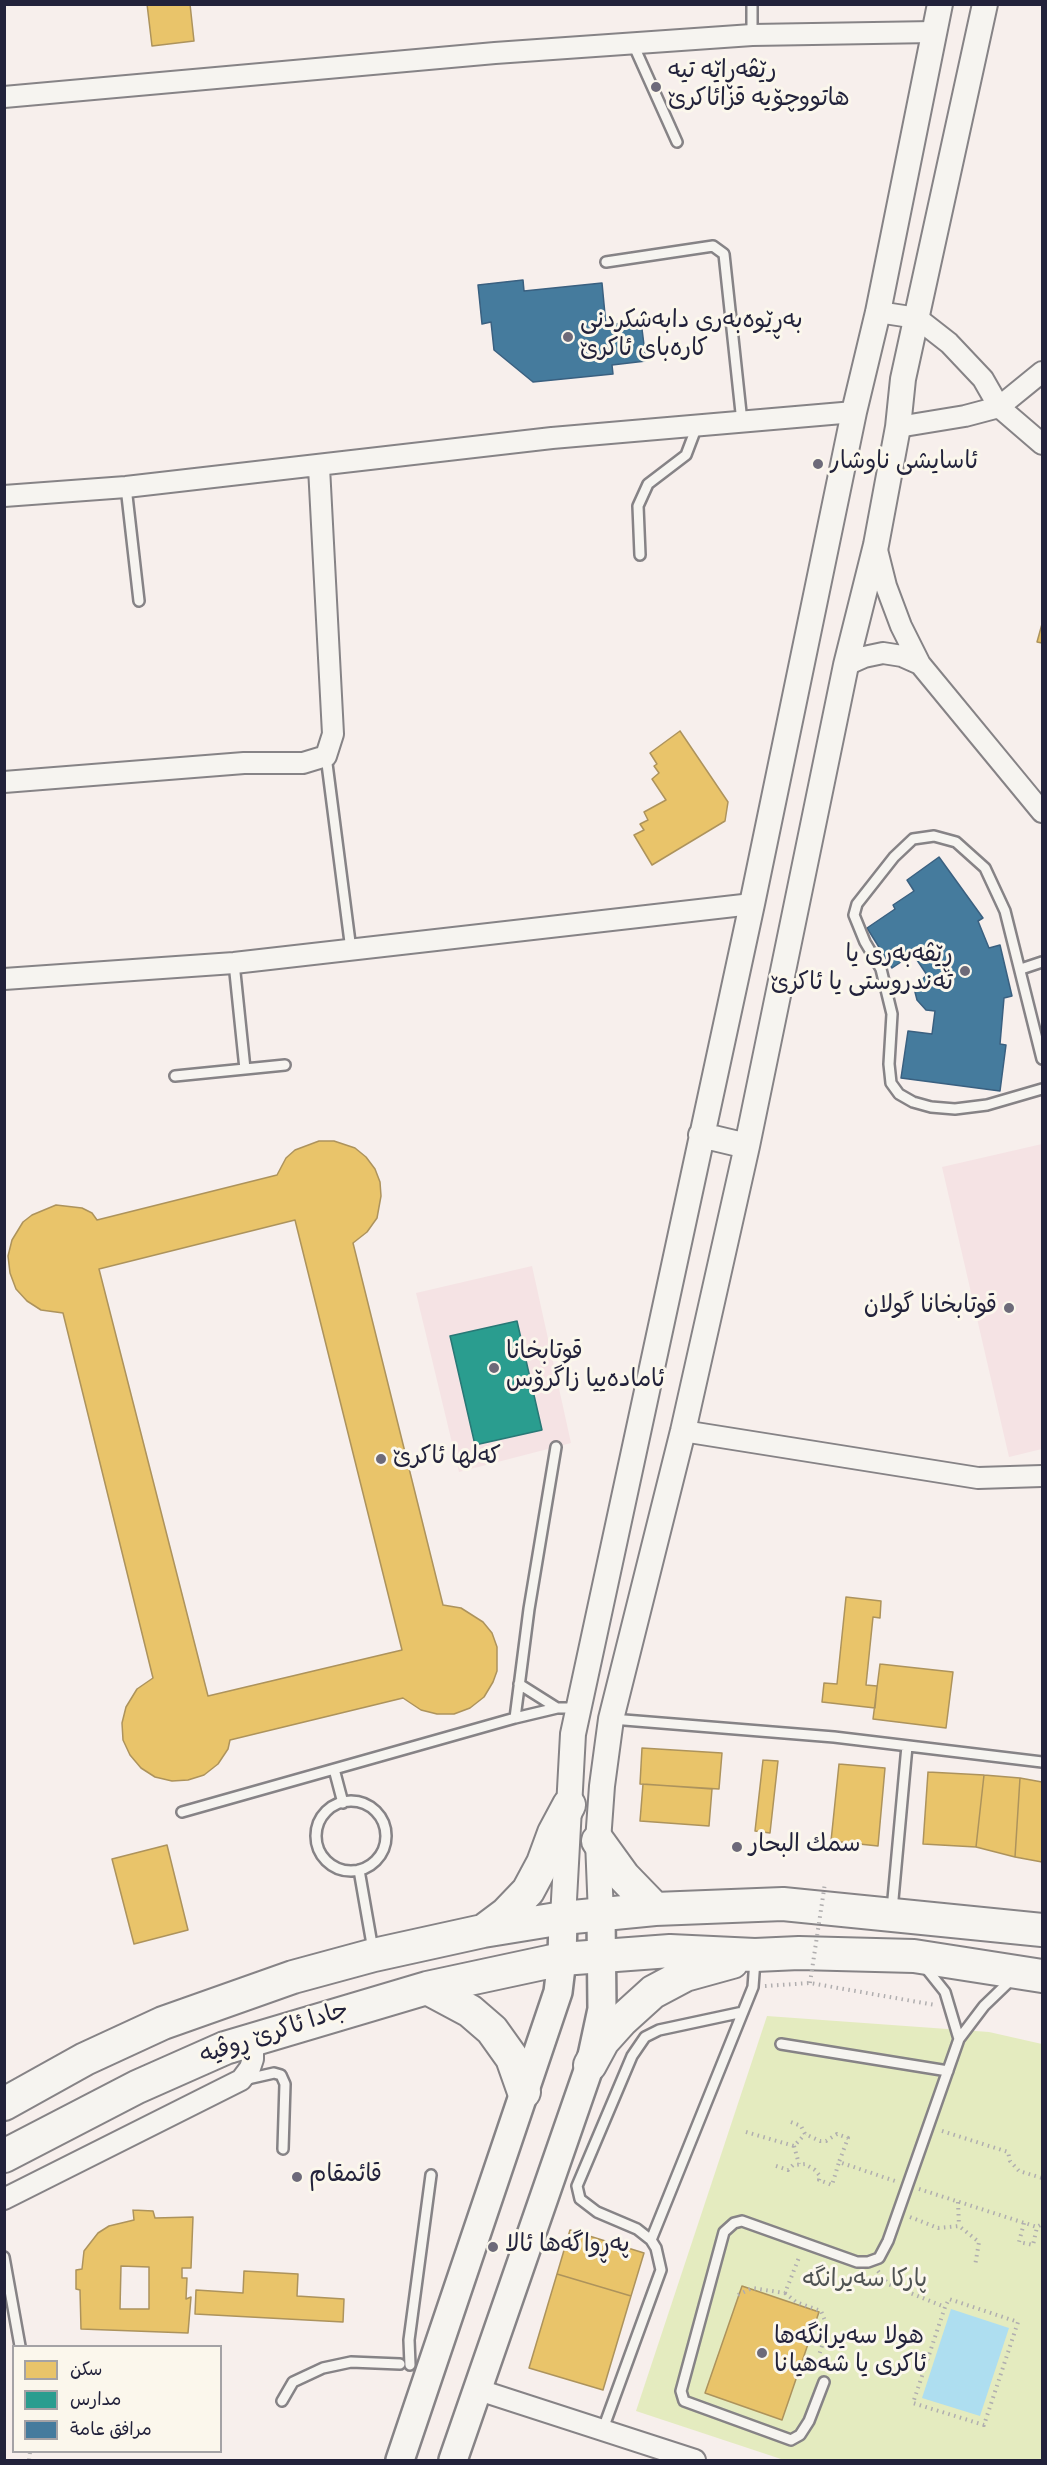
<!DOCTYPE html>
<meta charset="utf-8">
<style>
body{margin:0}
#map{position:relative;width:1047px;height:2465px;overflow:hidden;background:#f7efec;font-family:"Indie Flower","Playpen Sans Arabic",sans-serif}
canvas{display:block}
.frame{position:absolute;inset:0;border:6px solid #22223b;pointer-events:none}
.legend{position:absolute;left:12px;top:2345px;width:210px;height:108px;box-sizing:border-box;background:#fbf7ec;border:2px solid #a4a2a5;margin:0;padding:8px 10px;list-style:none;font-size:18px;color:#22223b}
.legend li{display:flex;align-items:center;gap:12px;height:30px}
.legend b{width:30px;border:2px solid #a4a2a5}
</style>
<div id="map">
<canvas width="1047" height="2465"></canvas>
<div class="frame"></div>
<ul class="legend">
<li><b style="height:16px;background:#e9c46a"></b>سكن</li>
<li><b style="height:16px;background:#2a9d8f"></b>مدارس</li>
<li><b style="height:16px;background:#457b9d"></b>مرافق عامة</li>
</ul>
</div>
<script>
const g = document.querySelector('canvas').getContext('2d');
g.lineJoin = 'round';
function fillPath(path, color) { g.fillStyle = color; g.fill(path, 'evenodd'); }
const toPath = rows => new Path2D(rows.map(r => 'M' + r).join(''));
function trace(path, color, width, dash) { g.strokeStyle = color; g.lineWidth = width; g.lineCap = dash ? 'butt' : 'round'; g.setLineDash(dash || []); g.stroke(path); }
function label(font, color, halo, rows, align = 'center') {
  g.font = font + ' "Indie Flower","Playpen Sans Arabic",sans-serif'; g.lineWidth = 6; g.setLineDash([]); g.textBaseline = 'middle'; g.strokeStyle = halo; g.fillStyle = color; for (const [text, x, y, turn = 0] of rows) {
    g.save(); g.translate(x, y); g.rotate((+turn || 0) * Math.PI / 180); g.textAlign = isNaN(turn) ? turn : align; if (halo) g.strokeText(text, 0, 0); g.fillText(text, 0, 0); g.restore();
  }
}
fillPath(toPath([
 [1042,1144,1042,1449,1009,1457,942,1167],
 [532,1266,571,1443,459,1472,416,1293]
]), '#f5e3e4');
fillPath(toPath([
 [767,2016,989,2032,1042,2044,1042,2460,784,2460,636,2411]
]), '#e4ebbf');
fillPath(toPath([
 [951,2309,1009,2328,980,2416,922,2398]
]), '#aedef0');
const homes = toPath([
 [147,4,190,4,194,41,152,46,147,4],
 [1042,624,1042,643,1037,642,1042,624],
 [680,731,728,802,725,821,652,865,634,835,644,830,640,824,648,820,644,812,666,800,652,779,659,773,654,766,657,764,650,753,680,731],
 [319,1141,334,1141,355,1148,366,1157,375,1169,380,1182,381,1196,377,1218,367,1232,353,1243,443,1605,461,1608,483,1622,492,1633,497,1647,497,1671,493,1682,484,1697,470,1708,454,1714,437,1714,421,1710,403,1698,230,1740,228,1749,218,1764,204,1775,188,1780,172,1781,155,1777,141,1768,130,1755,123,1740,122,1723,126,1707,137,1689,153,1678,63,1313,41,1310,27,1301,16,1289,10,1273,8,1256,12,1240,23,1222,32,1215,56,1205,82,1208,92,1213,97,1220,277,1175,286,1158,295,1150,319,1141],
 [295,1220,402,1650,208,1696,99,1269,295,1220],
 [846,1597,881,1601,880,1618,873,1617,866,1685,877,1686,875,1708,822,1702,824,1683,837,1684,846,1597],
 [880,1664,953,1672,946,1728,873,1719,880,1664],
 [642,1748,722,1753,719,1789,640,1784,642,1748],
 [763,1760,778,1761,770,1833,755,1831,763,1760],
 [839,1764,885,1768,878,1846,831,1841,839,1764],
 [928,1772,984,1775,976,1847,923,1844,928,1772],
 [984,1775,1020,1778,1015,1857,976,1847,984,1775],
 [1020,1778,1042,1782,1042,1862,1015,1857,1020,1778],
 [643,1784,712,1789,709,1826,640,1821,643,1784],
 [167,1845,188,1930,134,1944,112,1859,167,1845],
 [133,2210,153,2211,155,2218,193,2217,191,2268,182,2268,182,2278,187,2278,186,2299,191,2297,188,2333,81,2329,80,2290,76,2289,76,2270,82,2269,84,2251,98,2233,109,2226,134,2220,133,2210],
 [121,2266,149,2267,149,2309,120,2309,121,2266],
 [570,2230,644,2253,631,2296,557,2274,570,2230],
 [244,2271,298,2274,297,2296,344,2299,343,2322,195,2314,196,2290,243,2293,244,2271],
 [557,2274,631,2296,603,2390,529,2368,557,2274],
 [742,2286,819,2312,782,2420,705,2393,742,2286]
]);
fillPath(homes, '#e9c46a');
trace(homes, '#ad935c', 1.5);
const schools = toPath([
 [517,1321,542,1430,475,1445,450,1336,517,1321]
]);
fillPath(schools, '#2a9d8f');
trace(schools, '#287876', 1.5);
const public = toPath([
 [523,280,524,291,602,283,606,325,641,321,646,361,612,365,613,374,533,382,494,350,491,322,482,324,478,285,523,280],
 [939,857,983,918,978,921,989,948,1000,945,1012,996,1004,998,1000,1044,1006,1045,1000,1091,901,1078,908,1031,932,1034,935,1011,926,1010,917,1000,915,992,917,984,927,975,913,954,892,968,867,928,895,909,893,905,914,891,907,880,939,857]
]);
fillPath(public, '#457b9d');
trace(public, '#3a6080', 1.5);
const service = toPath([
 [752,35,752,4],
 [633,44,677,142],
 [606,262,713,246,724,254,742,422],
 [126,487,139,601],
 [640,555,638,506,648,484,686,455,697,426],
 [326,756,351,950],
 [234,963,245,1069],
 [1021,969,1042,962],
 [1042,1059,1005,911,985,868,956,842,934,836,913,839,894,857,857,904,854,915,865,942,881,969,892,1014,889,1064,891,1083,899,1094,913,1102,931,1107,955,1109,987,1105,1042,1089],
 [175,1076,285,1065],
 [519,1684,557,1708],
 [515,1718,529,1609,556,1447],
 [612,1719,834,1737,1042,1762],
 [334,1769,343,1803],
 '316 1836a35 35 0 1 1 70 0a35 35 0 1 1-70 0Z',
 [182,1812,515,1718,557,1708,576,1708],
 [359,1870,373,1950],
 [892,1910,907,1746],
 [925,1967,945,1992,959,2039],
 [781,2044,948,2071],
 [243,2080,274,2073,281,2075,285,2084,283,2149],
 [651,2240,753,1987,755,1960],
 [4,2257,20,2346],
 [410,2365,409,2340,431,2175],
 [824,2382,809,2421,800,2435,791,2440,684,2401,681,2391,724,2232,734,2223,742,2221,857,2262,868,2262,879,2258,888,2241,959,2039,984,2006,1011,1980],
 [282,2401,293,2382,323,2368,351,2362,400,2364],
 [603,2429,661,2270,656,2248,651,2240,637,2229,597,2212,580,2199,577,2186,632,2056,645,2037,659,2030,743,2012]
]);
const minor = toPath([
 [4,97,495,53,752,35,934,32],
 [878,312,917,318,949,343,983,379,999,407,1042,444],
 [898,427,965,416,999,407,1042,372],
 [4,496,126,487,552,438,854,412],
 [876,546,886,586,901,626,920,664,1042,812],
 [846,665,864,657,883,653,902,656,920,664],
 [4,782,244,763,303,763,326,756,333,734,319,467],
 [4,979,234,963,752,904],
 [683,1431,978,1478,1042,1476],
 [4,2199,241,2080,250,2068,253,2059,253,2040],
 [479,2390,695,2460]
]);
const tertiary = toPath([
 [701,1135,747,1146],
 [601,1915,598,1841,602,1786,611,1719,683,1431,747,1146,846,665,876,545,898,427,903,379,985,4],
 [563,1918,573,1734,752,904,854,412,878,312,940,4]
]);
const secondary = toPath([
 [400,2460,558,1992,562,1959,563,1918],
 [453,2460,590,2065,602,2009,601,1915]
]);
const trunk = toPath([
 [598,1841,624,1877,655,1909],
 [486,1929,506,1914,528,1891,543,1863,554,1833,569,1805],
 [427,1988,470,2011,492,2030,512,2058,524,2092],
 [590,2065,603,2041,621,2021,653,1992,685,1975,732,1962],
 [4,2104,85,2059,163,2023,293,1977,374,1955,483,1931,563,1918,655,1909,783,1904,1042,1930],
 [4,2156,137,2087,225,2048,427,1988,562,1959,670,1951,755,1955,799,1953,914,1956,1042,1976]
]);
trace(service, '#868386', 14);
trace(minor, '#868386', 24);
trace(tertiary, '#868386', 28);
trace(secondary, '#868386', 32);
trace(trunk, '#868386', 36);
trace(toPath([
 [765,1986,810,1983,935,2005],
 [791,2122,801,2126,805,2134,820,2141,826,2141,837,2134,848,2138,839,2162,895,2181],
 [942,2131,1008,2152,1010,2161,1019,2171,1042,2178],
 [746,2132,794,2146,805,2134],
 [794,2146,799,2164],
 [776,2166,788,2170,793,2165,805,2164,815,2170,820,2176,819,2180,832,2185,839,2162],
 [919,2189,1037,2227,1042,2224],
 [958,2202,959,2226],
 [910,2217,938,2228,959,2226,979,2242,975,2266],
 [1024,2223,1019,2242,1033,2245,1037,2227],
 [878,2271,888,2284,945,2307,913,2403,984,2425,1018,2322,949,2299,945,2307],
 [785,2293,796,2302,821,2311,828,2328,819,2355],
 [738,2295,752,2288,785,2293,800,2255],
 [29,2460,30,2452]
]), '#b0aeaf', 4, [1.5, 4.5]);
trace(service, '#f6f4f0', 9);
trace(minor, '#f6f4f0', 20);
trace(tertiary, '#f6f4f0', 24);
trace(secondary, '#f6f4f0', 27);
trace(trunk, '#f6f4f0', 32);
trace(toPath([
 [810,1983,825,1883]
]), '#b0aeaf', 4, [1.5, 4.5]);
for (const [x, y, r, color] of [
 [656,87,6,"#6d6a79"],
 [568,337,6,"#6d6a79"],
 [818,464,6,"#6d6a79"],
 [965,971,6,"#6d6a79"],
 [1009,1308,6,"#6d6a79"],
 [494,1368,6,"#6d6a79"],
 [381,1459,6,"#6d6a79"],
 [737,1847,6,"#6d6a79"],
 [297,2177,6,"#6d6a79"],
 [493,2247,6,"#6d6a79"],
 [762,2353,6,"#6d6a79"]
]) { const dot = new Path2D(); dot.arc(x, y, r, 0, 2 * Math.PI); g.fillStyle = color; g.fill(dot); trace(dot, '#fbf7ec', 2); }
label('24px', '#22223b', '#fbf7ec', [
 ["رێڤەڕاێە تیە",668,73],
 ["هاتووچۆیە قزائاکرێ",668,101],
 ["بەڕێوەبەری دابەشکردنی",580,323],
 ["کارەبای ئاکرێ",580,351],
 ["ئاسايشى ناوشار",830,464],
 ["ڕێڤەبەری یا",953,957,"right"],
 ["تەندروستی یا ئاکرێ",953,985,"right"],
 ["قوتابخانا گولان",997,1308,"right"],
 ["قوتابخانا",506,1354],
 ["ئامادەییا زاگرۆس",506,1382],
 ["کەلها ئاکرێ",393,1459],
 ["سمك البحار",749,1847],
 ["قائمقام",309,2177],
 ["پەڕواگەها ئالا",505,2247],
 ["هولا سەیرانگەها",774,2339],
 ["ئاکری یا شەهیانا",774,2367]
], 'left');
label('24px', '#22223b', '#fbf7ec', [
 ["جادا ئاکرێ ڕوڤیە",275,2035,-18]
]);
label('24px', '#4f5353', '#fbf7ec', [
 ["پارکا سەیرانگه",865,2282]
]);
</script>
